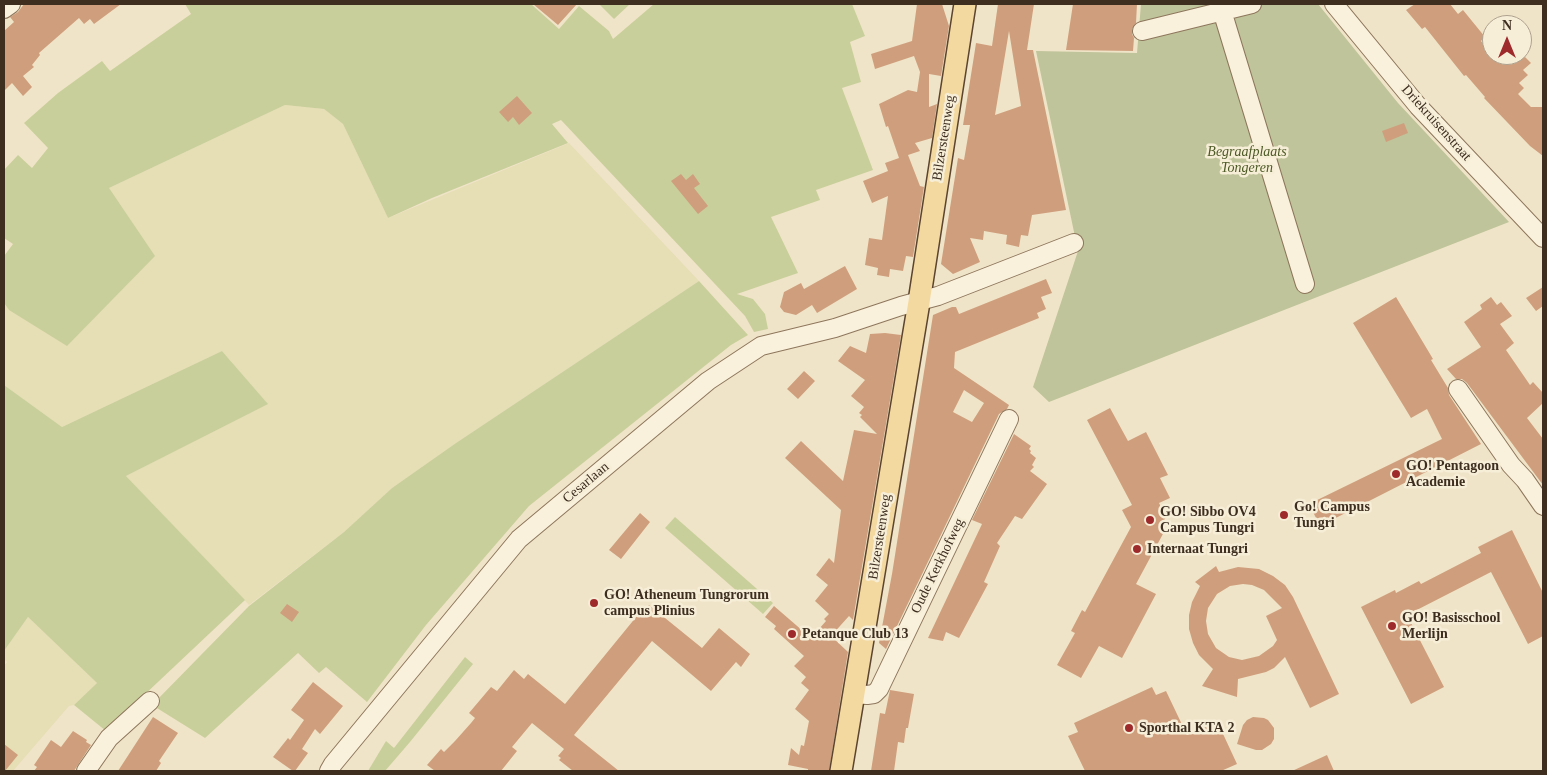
<!DOCTYPE html>
<style>
body{margin:0}
#map{position:relative;width:1547px;height:775px;overflow:hidden;background:#f0e4c8;font-family:Georgia,serif}
canvas{display:block}
.frame{position:absolute;inset:0;border:5px solid #3d2e20;pointer-events:none}
.north{position:absolute;left:1482px;top:15px;width:50px;height:50px;box-sizing:border-box;background:#f7eed8;border:1px solid #ada18e;border-radius:50%;rotate:0deg;font-size:14px;font-weight:700;line-height:20px;text-align:center;color:#3d2e20}
.north::after{content:'';display:block;margin:auto;width:18px;height:22px;background:#9e2a2b;clip-path:polygon(50% 0,100% 100%,50% 72%,0 100%)}
</style>
<div id="map">
<canvas width="1547" height="775"></canvas>
<div class="frame"></div>
<div class="north">N</div>
</div>
<script>
const g = document.querySelector('canvas').getContext('2d');
g.lineJoin = 'round';
function fillPath(path, color) { g.fillStyle = color; g.fill(path, 'evenodd'); }
const toPath = rows => new Path2D(rows.map(r => 'M' + r).join(''));
function trace(path, color, width, dash) { g.strokeStyle = color; g.lineWidth = width; g.lineCap = dash ? 'butt' : 'round'; g.setLineDash(dash || []); g.stroke(path); }
function label(font, color, halo, rows, align = 'center') {
  g.font = font + ' Georgia,serif'; g.lineWidth = 5; g.setLineDash([]); g.textBaseline = 'middle'; g.strokeStyle = halo; g.fillStyle = color; for (const [text, x, y, turn = 0] of rows) {
    g.save(); g.translate(x, y); g.rotate((+turn || 0) * Math.PI / 180); g.textAlign = isNaN(turn) ? turn : align; if (halo) g.strokeText(text, 0, 0); g.fillText(text, 0, 0); g.restore();
  }
}
fillPath(toPath([
 [285,105,324,109,343,124,388,218,569,143,699,281,456,443,392,488,344,532,249,605,126,476,267,403,222,351,62,427,4,385,4,303,9,310,109,188],
 [28,617,97,683,74,705,69,706,13,771,4,771,4,666,7,662,4,659,4,651]
]), '#e6deb5');
fillPath(toPath([
 [185,4,531,4,559,29,579,6,609,31,613,39,654,4,852,4,865,36,850,42,861,82,842,88,873,170,816,190,820,200,771,217,798,273,737,294,753,299,765,314,768,329,754,332,745,316,561,120,552,124,568,143,432,198,388,218,343,124,324,109,285,105,109,188,155,256,67,346,9,310,4,303,4,256,13,244,4,238,4,170,18,155,32,168,48,148,24,123,58,93,102,61,110,71,191,14],
 [599,4,630,4,614,19],
 [699,281,748,335,731,345,529,506,426,625,367,702,326,667,319,673,298,653,205,738,152,705,249,606,344,532,392,488,456,443],
 [222,351,268,404,126,476,245,600,106,731,74,705,97,683,28,617,4,651,4,385,62,427],
 [675,517,773,603,763,614,665,528],
 [465,657,473,664,410,742,385,771,368,771,386,741,394,748]
]), '#c9cf9b');
fillPath(toPath([
 [1141,4,1318,4,1398,103,1509,222,1049,402,1033,387,1078,251,1036,51,1137,53]
]), '#bfc49a');
fillPath(toPath([
 [24,4,121,4,94,24,90,19,84,24,79,18,39,53,40,55,32,65,34,67,23,76,32,87,23,96,12,83,4,91,4,31,14,22,10,17,18,12],
 [533,4,577,4,558,25],
 [917,4,942,4,949,26,941,76,929,74,929,107,937,104,932,138,915,143,920,151,908,155,920,186,924,187,913,257,906,256,903,271,890,269,889,277,877,275,878,268,865,265,869,238,882,240,888,196,872,203,863,181,888,171,885,163,899,158,888,126,886,127,879,104,908,90,917,92,920,72,914,56,875,69,871,54,912,41],
 [998,4,1034,4,1027,50,1033,50,1066,210,1032,215,1028,236,1021,235,1019,247,1006,244,1007,235,984,231,983,240,970,238,980,262,953,274,941,264,958,158,964,160,970,125,963,125,974,56,976,43,992,46],
 [1009,31,1021,106,995,115],
 [1073,4,1137,4,1136,23,1132,29,1132,34,1134,38,1133,51,1066,50],
 [1415,4,1450,4,1458,14,1463,10,1485,37,1481,41,1492,55,1523,55,1531,63,1523,70,1528,75,1519,83,1524,88,1518,94,1531,107,1543,107,1543,156,1530,146,1484,98,1485,97,1466,75,1464,76,1425,27,1422,29,1406,10],
 [517,96,532,113,519,125,513,117,508,122,499,112],
 [1404,123,1408,133,1386,142,1382,131],
 [681,174,686,180,693,174,700,184,694,188,708,206,698,214,671,181],
 [845,266,857,289,817,313,812,305,796,315,784,312,780,307,784,292,801,283,804,289],
 [1046,279,1052,293,1041,297,1046,309,1037,313,1039,318,955,352,954,368,1009,405,1007,409,999,414,886,649,879,643,892,574,933,315,952,307,956,307,959,314],
 [964,390,984,403,972,422,953,412],
 [1543,287,1543,306,1536,311,1526,298],
 [1396,297,1433,359,1431,360,1448,388,1449,395,1481,444,1320,526,1309,504,1442,439,1427,409,1411,418,1353,323],
 [1491,297,1497,305,1501,302,1512,316,1500,324,1514,343,1506,350,1530,385,1533,382,1543,393,1543,403,1527,418,1543,439,1543,485,1467,383,1462,379,1456,379,1447,369,1481,347,1464,322,1482,309,1480,305],
 [885,333,901,335,853,620,849,616,831,636,848,652,829,771,808,771,808,769,788,765,791,748,799,755,801,745,804,746,809,721,795,709,809,690,801,683,806,677,794,666,804,656,774,629,776,626,765,617,774,606,811,638,826,621,824,619,829,614,815,601,828,585,816,575,829,558,834,563,841,510,785,458,801,441,843,481,854,430,877,434,860,417,862,415,859,413,864,407,851,396,865,380,838,361,850,346,866,353,870,334],
 [804,371,815,381,798,399,787,389],
 [1110,408,1128,441,1146,432,1168,475,1160,478,1170,498,1159,503,1166,517,1159,530,1164,532,1136,584,1156,594,1122,658,1099,646,1081,678,1057,665,1075,633,1071,631,1082,610,1085,612,1131,527,1122,510,1132,505,1087,420],
 [1014,434,1031,446,1029,449,1031,451,1030,453,1036,458,1032,465,1034,467,1030,471,1047,484,1022,519,1015,516,997,543,1000,546,984,582,988,584,959,638,946,632,943,641,928,638,982,524,972,520],
 [640,513,650,522,621,559,609,550],
 [1512,530,1543,593,1543,636,1528,644,1491,572,1407,615,1444,687,1411,704,1361,607,1395,590,1396,593,1419,581,1421,584,1481,553,1478,547],
 [1216,566,1219,572,1238,567,1259,569,1273,576,1285,585,1293,597,1339,694,1310,708,1285,657,1274,668,1266,672,1238,679,1237,697,1202,686,1213,669,1199,655,1193,643,1189,629,1189,615,1192,602,1200,586,1195,582],
 [1243,584,1252,585,1264,590,1282,608,1266,616,1277,640,1273,646,1259,656,1242,660,1229,657,1216,648,1208,634,1206,621,1208,608,1217,594,1230,586],
 [287,604,299,612,292,622,280,613],
 [649,605,702,648,719,628,750,654,741,667,736,662,711,691,652,641,574,735,619,771,573,771,559,760,561,758,558,756,564,749,532,723,512,747,517,751,501,771,435,771,427,765,441,749,444,752,455,741,471,723,475,718,469,713,491,687,497,691,514,670,524,679,528,674,565,704,641,611,643,612],
 [313,682,343,706,320,734,315,729,302,749,308,753,295,771,293,771,273,757,288,738,290,740,304,720,291,710],
 [1152,687,1156,695,1166,691,1187,735,1217,721,1237,764,1221,771,1085,771,1068,736,1078,732,1074,723],
 [890,690,914,694,908,728,906,728,904,743,898,742,894,771,871,771,880,713,885,714],
 [153,717,178,733,159,761,161,763,156,771,118,771],
 [1253,717,1264,718,1268,720,1274,728,1274,739,1271,744,1262,750,1256,750,1237,744,1243,725,1247,720],
 [73,731,87,740,86,742,91,745,74,771,34,771,37,767,34,765,51,740,61,747],
 [4,744,18,755,5,771,4,771],
 [1327,755,1334,771,1292,771]
]), '#cf9f7d');
const minor = toPath([
 [1220,4,1305,284],
 [1334,4,1418,106,1543,238],
 [4,9,11,4],
 [1142,31,1252,4],
 [1458,389,1511,465,1525,480,1543,506],
 [854,694,867,695,874,694,879,689,1009,419],
 [86,771,109,738,150,701],
 [329,771,333,764,519,539,708,381,761,346,835,328,901,306,938,296,1074,243]
]);
const major = toPath([
 [841,771,919,302,965,4]
]);
trace(minor, '#8d765c', 20);
trace(major, '#5b4430', 24);
trace(minor, '#faf1dc', 18);
trace(major, '#f3d9a0', 21);
for (const [x, y, r, color] of [
 [1396,474,5,"#9e2a2b"],
 [1284,515,5,"#9e2a2b"],
 [1150,520,5,"#9e2a2b"],
 [1137,549,5,"#9e2a2b"],
 [594,603,5,"#9e2a2b"],
 [1392,626,5,"#9e2a2b"],
 [792,634,5,"#9e2a2b"],
 [1129,728,5,"#9e2a2b"]
]) { const dot = new Path2D(); dot.arc(x, y, r, 0, 2 * Math.PI); g.fillStyle = color; g.fill(dot); trace(dot, '#f7eed8', 2); }
label('14px', '#3d2e20', '#f7eed8', [
 ["Driekruisenstraat",1436,123,48],
 ["Bilzersteenweg",944,138,-81],
 ["Cesarlaan",586,483,-40],
 ["Bilzersteenweg",880,537,-81],
 ["Oude Kerkhofweg",938,566,-64]
]);
label('italic 14px', '#4d5a26', '#f7eed8', [
 ["Begraafplaats",1247,152],
 ["Tongeren",1247,168]
]);
label('bold 14px', '#3d2e20', '#f7eed8', [
 ["GO! Pentagoon",1406,466],
 ["Academie",1406,482],
 ["Go! Campus",1294,507],
 ["Tungri",1294,523],
 ["GO! Sibbo OV4",1160,512],
 ["Campus Tungri",1160,528],
 ["Internaat Tungri",1147,549],
 ["GO! Atheneum Tungrorum",604,595],
 ["campus Plinius",604,611],
 ["GO! Basisschool",1402,618],
 ["Merlijn",1402,634],
 ["Petanque Club 13",802,634],
 ["Sporthal KTA 2",1139,728]
], 'left');
</script>
